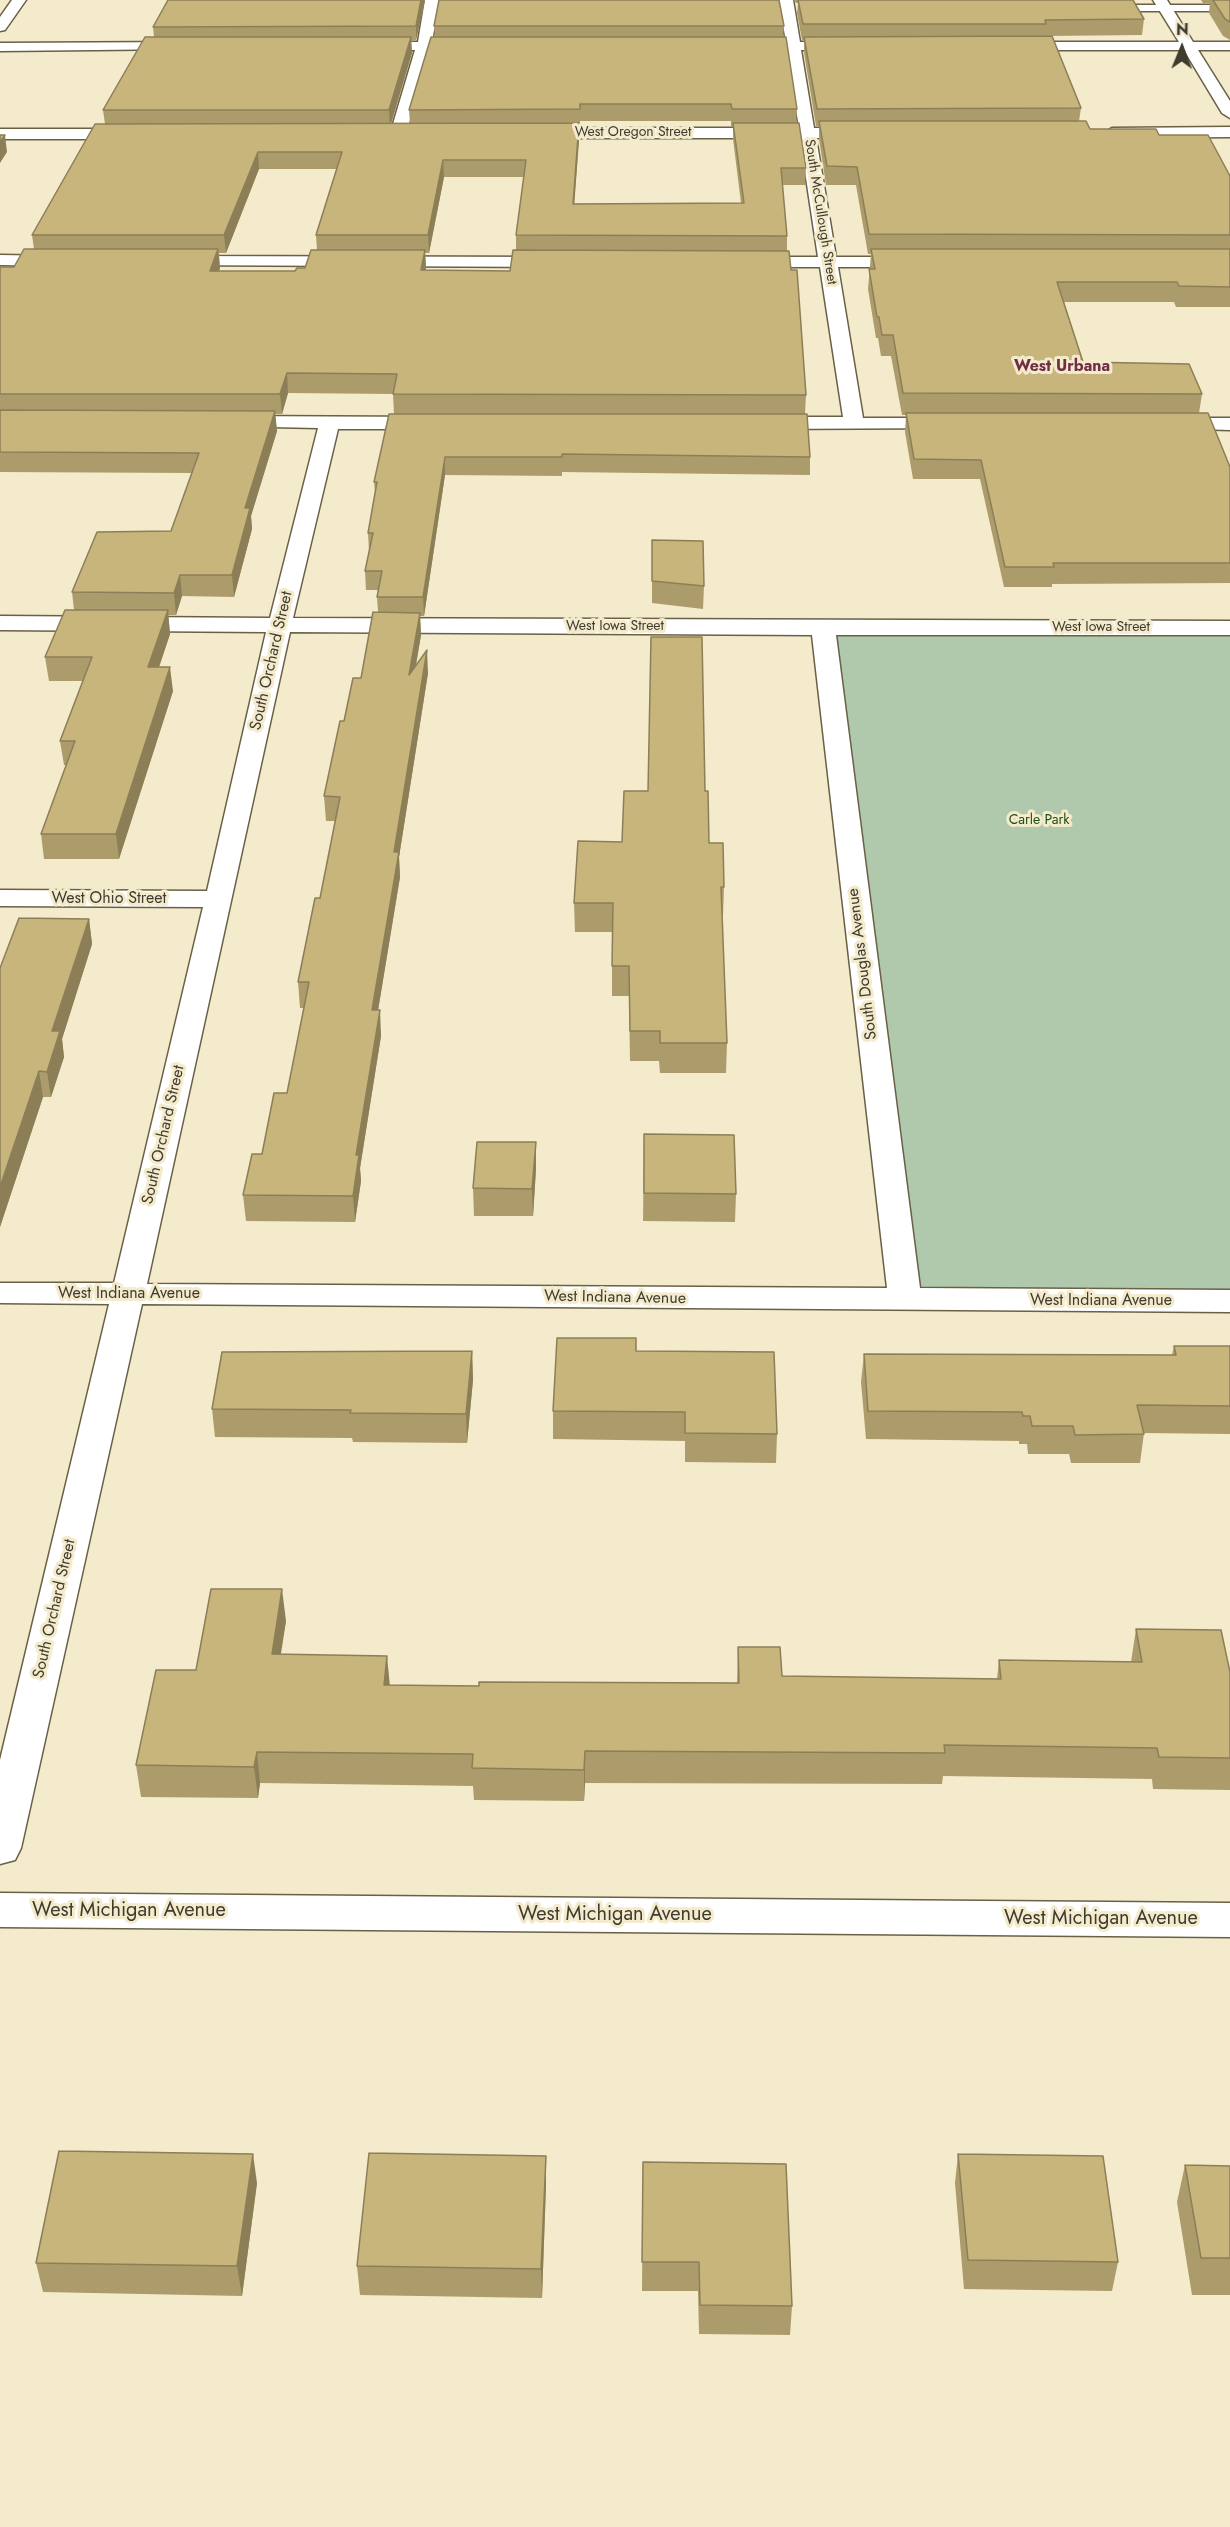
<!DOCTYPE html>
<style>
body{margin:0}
#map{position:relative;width:1230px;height:2527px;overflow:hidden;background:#f4eacc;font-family:Jost,sans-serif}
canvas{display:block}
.north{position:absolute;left:1152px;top:18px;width:60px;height:60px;-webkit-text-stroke:4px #f4eacc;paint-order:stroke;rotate:1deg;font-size:16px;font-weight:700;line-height:24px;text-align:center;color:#3f3b2f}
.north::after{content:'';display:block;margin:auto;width:21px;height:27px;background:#3f3b2f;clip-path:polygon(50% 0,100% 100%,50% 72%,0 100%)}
</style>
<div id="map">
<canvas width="1230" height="2527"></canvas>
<div class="north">N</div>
</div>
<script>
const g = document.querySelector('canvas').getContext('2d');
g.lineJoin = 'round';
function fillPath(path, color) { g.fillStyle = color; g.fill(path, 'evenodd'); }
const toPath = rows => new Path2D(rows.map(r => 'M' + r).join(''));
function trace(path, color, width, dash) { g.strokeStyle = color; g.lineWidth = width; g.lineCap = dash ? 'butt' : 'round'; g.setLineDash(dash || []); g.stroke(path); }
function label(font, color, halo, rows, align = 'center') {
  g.font = font + ' Jost,sans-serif'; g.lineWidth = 6; g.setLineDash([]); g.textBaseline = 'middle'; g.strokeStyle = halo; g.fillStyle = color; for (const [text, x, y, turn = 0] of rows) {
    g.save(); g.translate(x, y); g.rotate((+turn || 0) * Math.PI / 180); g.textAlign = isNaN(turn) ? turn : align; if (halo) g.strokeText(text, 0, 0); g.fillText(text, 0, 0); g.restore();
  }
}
fillPath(toPath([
 [823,628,1230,631,1230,1302,905,1300]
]), '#b0c8ab');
const service = toPath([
 [1230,5,1230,11,1111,11,1107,8,1111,5,1230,5]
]);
const minor = toPath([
 [12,0,26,0,5,30,0,31,0,17,12,0],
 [425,0,439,0,432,42,472,42,479,46,472,50,430,50,406,134,398,139,390,134,415,50,368,50,361,46,368,42,418,42,425,0],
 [779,0,793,0,800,42,847,42,854,46,847,50,801,50,814,128,862,128,870,133,862,138,816,138,836,257,916,257,922,258,925,262,922,266,916,267,838,267,863,418,949,418,956,420,959,424,956,428,764,429,757,427,754,423,757,419,764,417,843,417,820,267,746,267,740,266,737,262,740,258,746,257,818,257,800,138,533,138,525,133,533,128,799,128,787,50,743,50,736,46,743,42,786,42,779,0],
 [1153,0,1167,0,1193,42,1230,42,1230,50,1198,50,1230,101,1230,118,1222,113,1184,50,1010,50,1003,46,1010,42,1179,42,1153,0],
 [184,42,189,43,191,46,189,49,0,51,0,43,184,42],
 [1230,127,1230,137,1112,138,1104,133,1112,128,1230,127],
 [0,129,133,129,141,134,133,139,0,139,0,129],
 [0,255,61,256,67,257,70,261,67,265,61,266,0,265,0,255],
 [176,256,556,257,562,258,565,262,562,266,556,267,170,265,167,261,170,257,176,256],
 [230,416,433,417,440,419,443,423,440,427,433,429,338,429,293,618,1230,621,1230,635,836,635,920,1288,1230,1290,1230,1312,142,1304,21,1848,15,1860,0,1864,0,1760,109,1304,0,1303,0,1283,114,1283,203,907,0,906,0,890,207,891,266,632,0,630,0,616,270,618,318,428,223,426,220,422,223,418,230,416],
 [290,632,812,635,887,1288,147,1284,290,632],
 [1169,418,1230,418,1230,430,1162,428,1159,424,1162,420,1169,418],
 [0,1893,1230,1903,1230,1937,0,1927,0,1893]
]);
trace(service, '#696046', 3);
trace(minor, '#696046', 3);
fillPath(service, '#fff');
fillPath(minor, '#fff');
fillPath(toPath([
 [425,0,416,40,411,40,412,53,391,124,410,124,409,110,435,37,434,26,784,26,783,37,797,109,796,123,806,168,805,185,782,185,787,236,787,251,806,395,805,414,810,457,810,475,562,472,562,476,445,475,424,616,420,616,421,635,416,666,428,673,399,857,400,877,378,1010,381,1036,360,1168,361,1181,355,1222,246,1221,243,1195,262,1154,287,1093,304,1008,300,1008,298,982,320,898,335,821,326,821,324,796,344,721,361,678,378,612,377,597,378,590,366,590,365,571,369,551,368,533,375,492,374,482,394,414,393,394,288,393,282,414,275,414,277,431,251,516,252,529,234,597,182,596,176,615,168,615,170,634,159,667,173,691,119,859,44,859,41,834,66,765,64,765,60,741,83,681,49,681,45,657,74,610,72,592,171,531,192,473,0,472,0,267,14,267,34,249,32,235,105,124,103,110,154,37,153,27],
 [580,121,731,121,731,126,733,126,733,139,741,203,574,204,579,140,579,126,580,126],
 [259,169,337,169,316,235,317,250,305,268,295,271,219,271,220,268,219,253,226,253],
 [444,177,524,177,516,235,516,250,510,271,426,270,425,253,429,253],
 [794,0,1133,0,1144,19,1142,35,1045,36,1081,108,1079,121,1090,129,1159,135,1230,176,1230,307,1176,307,1174,302,1064,302,1083,362,1202,394,1199,413,1230,467,1230,583,1052,584,1052,587,1004,587,980,479,913,479,905,432,906,415,902,415,891,356,881,356,878,338,876,338,868,289,871,254,868,254,856,185,826,185,819,139,819,126,816,126,804,53,804,40,802,40,797,13,798,3,796,3],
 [1201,0,1230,0,1230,40,1223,36,1209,13,1210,3,1203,3],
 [652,540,704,586,703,609,652,603],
 [705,791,709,843,724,887,723,915,722,915,727,1043,726,1073,660,1073,659,1061,630,1061,629,996,612,996,612,932,575,932,574,903,622,842],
 [89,919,92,944,62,1039,64,1057,51,1097,43,1097,0,1227,0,968],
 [644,1134,736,1194,735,1222,643,1221],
 [536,1142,536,1169,533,1216,474,1216,473,1188],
 [1174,1346,1230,1346,1230,1434,1144,1433,1140,1463,1071,1463,1069,1454,1028,1454,1027,1444,1019,1444,1019,1441,866,1439,861,1382,864,1354,1172,1355],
 [472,1351,473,1380,467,1443,353,1442,352,1438,215,1437,212,1409],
 [636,1351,777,1434,776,1463,685,1462,685,1441,553,1439,553,1411],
 [286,1621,280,1654,389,1685,479,1686,737,1683,738,1647,782,1676,997,1679,999,1660,1131,1662,1136,1629,1230,1672,1230,1790,1153,1789,1152,1779,943,1776,942,1784,585,1783,584,1801,474,1800,473,1786,260,1783,258,1798,141,1797,136,1765,196,1670],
 [958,2154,1118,2262,1112,2291,964,2289,955,2183],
 [643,2162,792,2306,790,2335,699,2334,698,2291,642,2291],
 [1185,2165,1230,2166,1230,2295,1192,2295,1177,2202],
 [257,2183,242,2296,43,2292,36,2263],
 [546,2185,542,2298,360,2295,357,2266]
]), '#ac9c6b');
fillPath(toPath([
 [421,0,425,0,416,40,416,26],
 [411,37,412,53,390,127,389,110],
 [579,123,579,140,573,222,573,204],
 [5,135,7,152,0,163,0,142],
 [258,152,259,169,226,253,224,235],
 [443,160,444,177,429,253,428,235],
 [218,249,220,268,211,289,210,271],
 [425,250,426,268,422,288,421,270],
 [287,373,288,393,282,414,280,394],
 [275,411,277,431,251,516,252,529,234,597,232,575,245,508],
 [445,457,445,475,424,616,423,597],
 [180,575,182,596,176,615,174,593],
 [168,610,170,634,151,691,148,667],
 [420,613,421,635,410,698,409,675],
 [427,650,428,673,399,857,400,877,374,1035,372,1010,394,852],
 [170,667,173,691,119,859,116,834],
 [89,919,92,944,62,1039,64,1057,51,1097,47,1072,52,1031],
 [380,1010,381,1036,360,1168,361,1181,355,1222,353,1196,356,1155],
 [39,1071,43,1097,0,1227,0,1187],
 [536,1142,536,1169,533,1216,532,1189],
 [472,1351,473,1380,467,1443,466,1414],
 [282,1589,286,1621,276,1686,272,1654],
 [387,1656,390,1687,384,1685],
 [585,1751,585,1783,584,1801,584,1770],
 [257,1752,260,1783,258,1798,254,1767],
 [253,2154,257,2183,242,2296,237,2266],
 [546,2156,546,2185,542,2298,541,2269]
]), '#8c7f57');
const building = toPath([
 [168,0,421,0,416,26,153,27,168,0],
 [439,0,779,0,784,26,434,26,439,0],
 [798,0,1133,0,1144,19,1045,20,1046,24,803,24,798,0],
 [1213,0,1230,0,1230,22,1225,19,1213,0],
 [1052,36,1081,108,817,109,804,37,1052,36],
 [145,37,411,37,389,110,103,110,145,37],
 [431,37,786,37,797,109,732,109,731,104,580,104,580,109,409,110,431,37],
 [819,121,1086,121,1090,129,1156,129,1159,135,1208,135,1230,176,1230,235,869,234,857,167,827,166,819,121],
 [579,123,573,204,744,203,733,123,799,123,806,168,781,168,787,236,516,235,526,160,443,160,428,235,316,235,342,152,258,152,224,235,32,235,95,124,579,123],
 [0,135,5,135,0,142,0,135],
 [24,249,218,249,210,271,295,271,297,268,305,268,311,250,425,250,421,270,510,271,513,250,789,251,791,270,797,270,806,395,393,394,397,374,287,373,280,394,0,394,0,267,14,267,24,249],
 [871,249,1230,249,1230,287,1179,286,1177,282,1057,282,1083,362,1189,364,1202,394,903,393,893,335,882,335,879,317,877,317,869,269,875,269,871,249],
 [0,410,275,411,245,508,250,508,232,575,180,575,174,593,72,592,97,532,171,531,199,453,0,452,0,410],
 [906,413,1208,413,1230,467,1230,563,1053,563,1054,567,1005,567,981,460,914,459,906,413],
 [389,414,807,414,810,457,562,454,562,457,445,457,423,597,377,597,382,571,365,571,373,533,368,533,377,482,374,482,389,414],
 [652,540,703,541,704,586,652,581,652,540],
 [65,610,168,610,148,667,170,667,116,834,41,834,75,741,60,741,92,657,45,657,65,610],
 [373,612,420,613,409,675,427,650,394,852,399,852,372,1010,380,1010,356,1155,359,1155,353,1196,243,1195,252,1154,262,1154,274,1093,287,1093,309,982,298,982,315,898,320,898,340,797,324,796,340,721,344,721,353,678,361,678,373,612],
 [651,637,702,637,705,791,708,791,709,843,723,843,724,887,721,887,727,1043,660,1043,660,1031,630,1031,629,966,612,966,613,903,574,903,578,841,622,842,624,791,648,791,651,637],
 [19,918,89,919,52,1031,60,1031,47,1072,39,1071,0,1187,0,968,19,918],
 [644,1134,734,1135,736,1194,644,1193,644,1134],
 [477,1142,536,1142,532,1189,473,1188,477,1142],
 [557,1338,636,1338,636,1351,774,1352,777,1434,685,1433,685,1412,553,1411,557,1338],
 [1174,1346,1230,1346,1230,1406,1137,1405,1144,1434,1075,1435,1073,1426,1032,1426,1030,1416,1023,1416,1022,1412,868,1411,864,1354,1176,1355,1174,1346],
 [472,1351,466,1414,350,1413,351,1410,212,1409,222,1352,472,1351],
 [211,1589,282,1589,272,1654,387,1656,384,1685,479,1686,479,1682,739,1683,738,1647,780,1647,782,1676,1001,1679,999,1660,1142,1662,1136,1629,1221,1630,1230,1672,1230,1758,1159,1757,1157,1748,944,1745,945,1753,585,1751,584,1770,472,1768,473,1754,257,1752,254,1767,136,1765,156,1670,196,1670,211,1589],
 [59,2151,253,2154,237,2266,36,2263,59,2151],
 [369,2153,546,2156,541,2269,357,2266,369,2153],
 [958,2154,1103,2156,1118,2262,968,2260,958,2154],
 [643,2162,786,2164,792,2306,700,2305,699,2262,642,2262,643,2162],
 [1185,2165,1230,2166,1230,2258,1201,2258,1185,2165]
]);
fillPath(building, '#c8b57c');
trace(building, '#8c7f57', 1.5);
label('14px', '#3f3b2f', '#f4eacc', [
 ["West Oregon Street",633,133],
 ["South McCullough Street",820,212,81],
 ["West Iowa Street",615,627],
 ["West Iowa Street",1101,628]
]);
label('14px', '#1d5113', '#f4eacc', [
 ["Carle Park",1039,821]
]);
label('bold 16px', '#712d45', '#f4eacc', [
 ["West Urbana",1062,367]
]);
label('16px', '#3f3b2f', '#f4eacc', [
 ["South Orchard Street",272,661,-77],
 ["West Ohio Street",109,899],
 ["South Douglas Avenue",863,964,-97],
 ["South Orchard Street",164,1135,-77],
 ["West Indiana Avenue",129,1294],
 ["West Indiana Avenue",615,1298,1],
 ["West Indiana Avenue",1101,1301],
 ["South Orchard Street",55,1609,-77]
]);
label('20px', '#3f3b2f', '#f4eacc', [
 ["West Michigan Avenue",129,1911],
 ["West Michigan Avenue",615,1915],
 ["West Michigan Avenue",1101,1919]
]);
</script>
